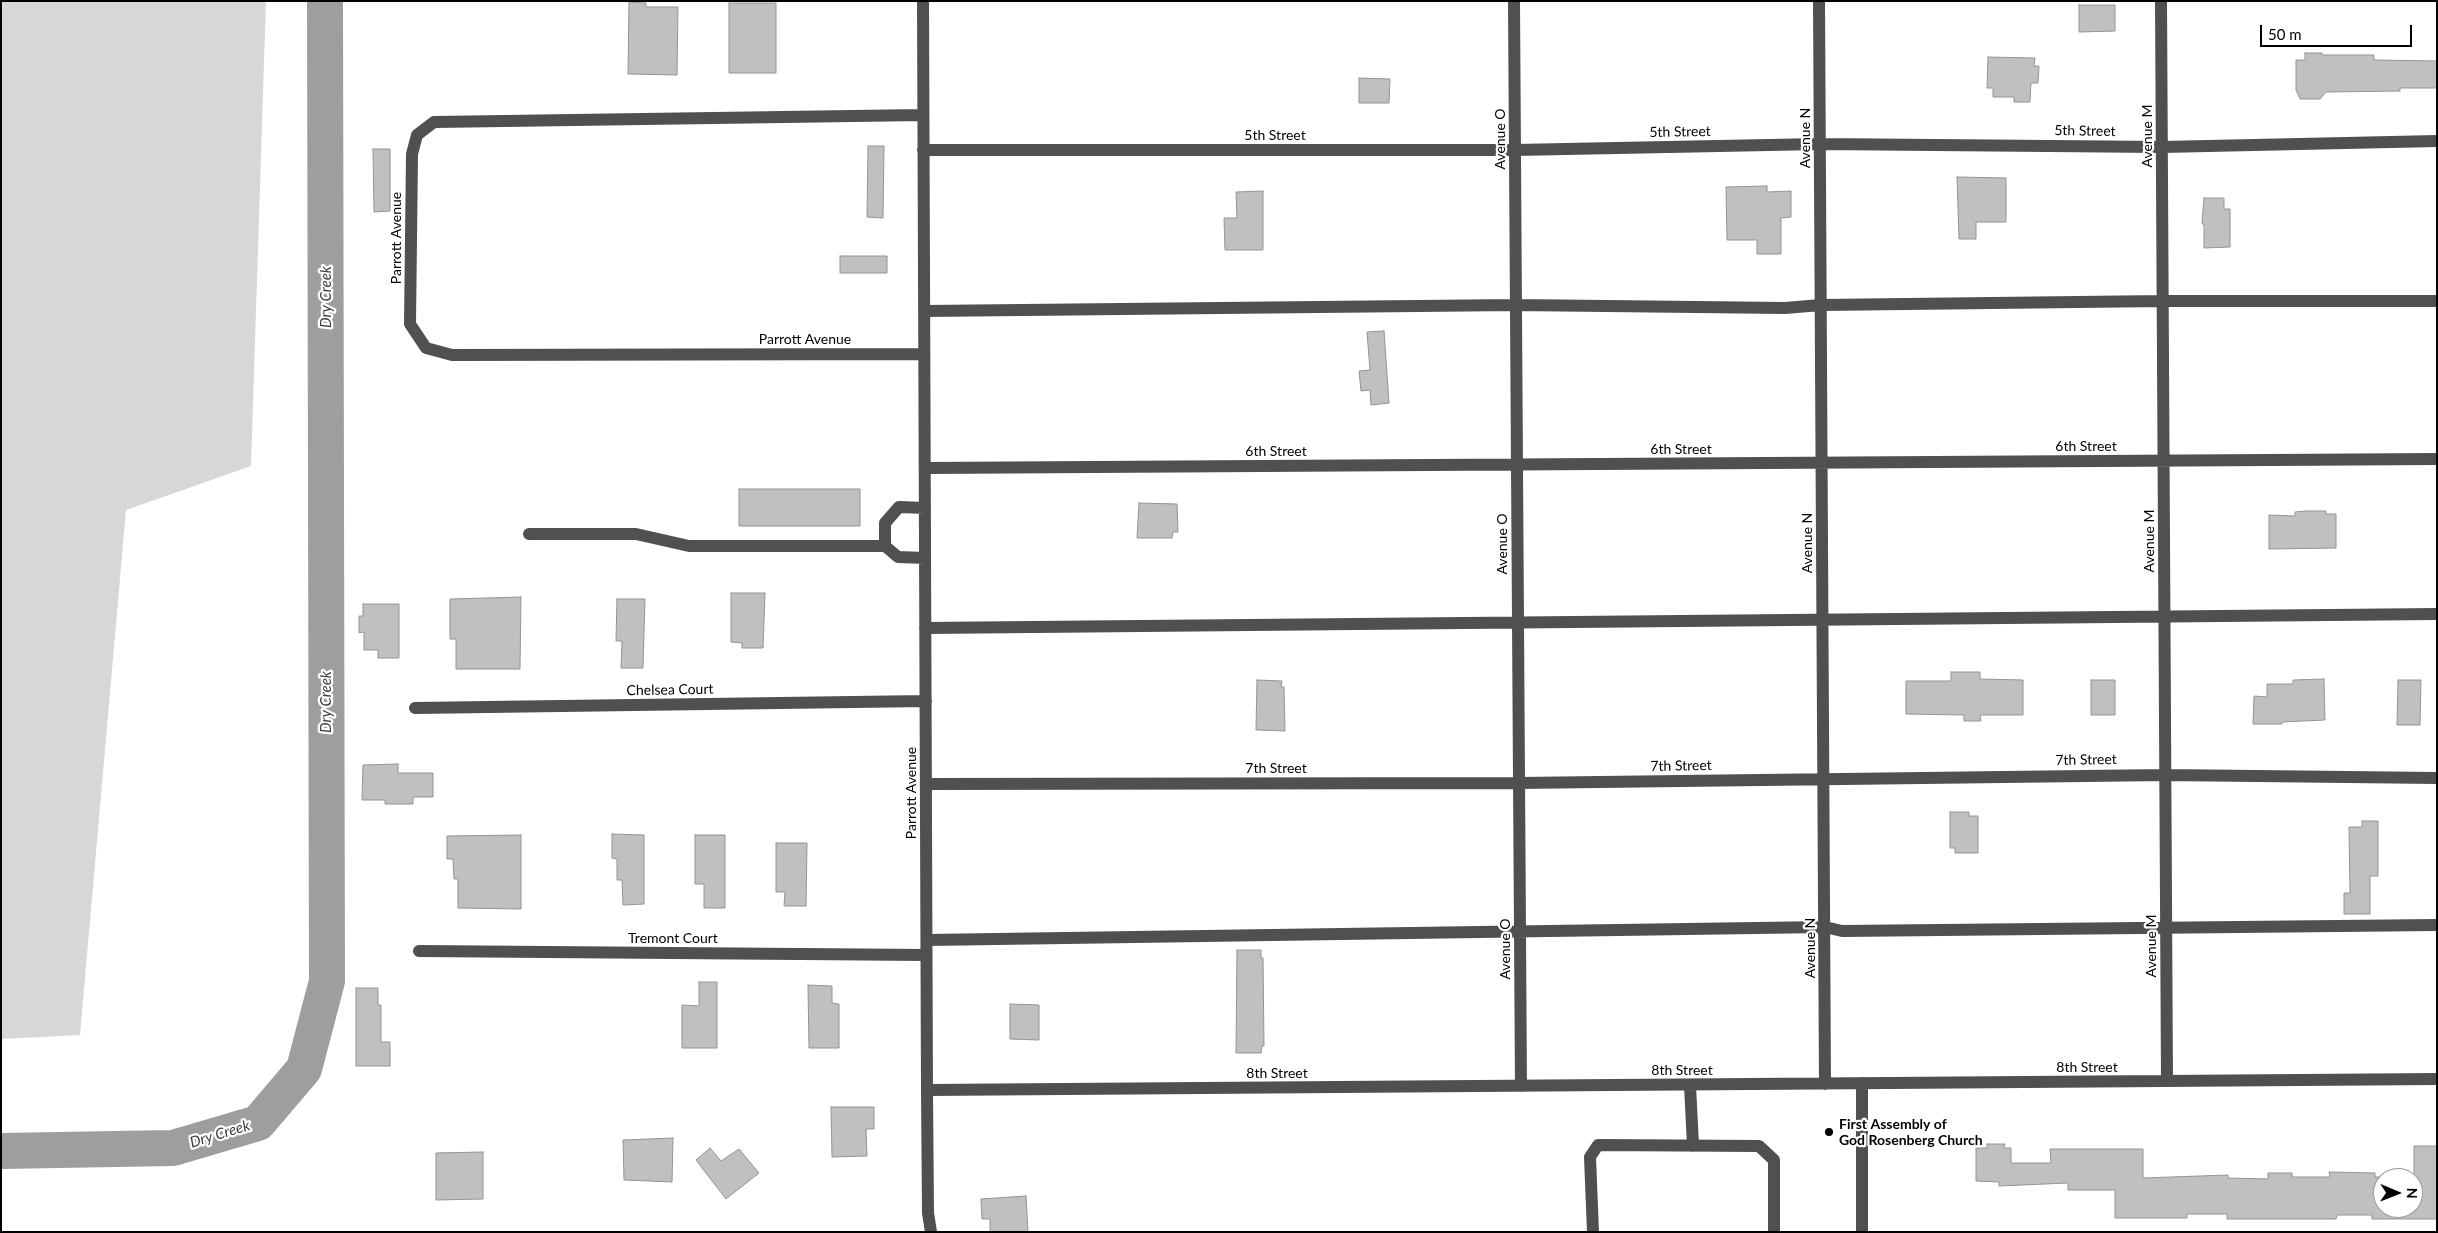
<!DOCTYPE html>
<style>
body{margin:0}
#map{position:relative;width:2438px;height:1233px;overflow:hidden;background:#fff;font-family:Lato,sans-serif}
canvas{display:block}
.frame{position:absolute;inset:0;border:2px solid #000;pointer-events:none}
.north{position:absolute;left:2373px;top:1168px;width:50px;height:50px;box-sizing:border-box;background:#fff;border:1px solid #999;border-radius:50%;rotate:91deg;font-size:14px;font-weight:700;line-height:20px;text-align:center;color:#000}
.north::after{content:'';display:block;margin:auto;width:18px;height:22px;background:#000;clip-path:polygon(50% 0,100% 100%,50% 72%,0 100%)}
.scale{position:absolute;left:2260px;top:25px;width:152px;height:22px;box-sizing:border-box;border:2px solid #000;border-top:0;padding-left:6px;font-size:15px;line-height:18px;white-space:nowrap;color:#000;-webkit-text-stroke:4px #fff;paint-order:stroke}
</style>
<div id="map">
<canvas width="2438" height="1233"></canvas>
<div class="frame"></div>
<div class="north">N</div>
<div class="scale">50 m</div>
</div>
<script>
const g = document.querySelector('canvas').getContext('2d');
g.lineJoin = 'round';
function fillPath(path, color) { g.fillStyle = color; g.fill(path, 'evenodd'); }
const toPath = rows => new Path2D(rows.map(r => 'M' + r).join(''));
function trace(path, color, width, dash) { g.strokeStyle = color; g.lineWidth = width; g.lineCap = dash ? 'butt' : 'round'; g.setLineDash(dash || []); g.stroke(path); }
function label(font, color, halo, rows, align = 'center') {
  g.font = font + ' Lato,sans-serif'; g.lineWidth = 4.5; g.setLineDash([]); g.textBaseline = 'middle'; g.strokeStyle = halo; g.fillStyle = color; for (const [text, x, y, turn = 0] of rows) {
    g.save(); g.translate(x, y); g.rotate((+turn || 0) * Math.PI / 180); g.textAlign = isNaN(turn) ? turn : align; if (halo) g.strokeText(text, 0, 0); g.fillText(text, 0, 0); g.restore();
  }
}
fillPath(toPath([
 [1,1,266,1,251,466,126,510,80,1035,1,1039]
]), '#d7d7d7');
trace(toPath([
 [1,1151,173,1148,258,1123,304,1069,327,981,325,1]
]), '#9e9e9e', 36);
const building = toPath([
 [629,2,646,3,646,7,678,7,677,75,628,74,629,2],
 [729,3,776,3,776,73,729,73,729,3],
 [2079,5,2115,5,2115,31,2079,32,2079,5],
 [2305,53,2322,53,2322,55,2374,55,2374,60,2437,61,2437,88,2400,88,2400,91,2326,92,2320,99,2300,99,2296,90,2296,60,2305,60,2305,53],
 [1988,57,2035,58,2034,66,2039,66,2038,83,2031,83,2030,102,2014,102,2014,97,1993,97,1993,88,1987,88,1988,57],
 [1359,78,1390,79,1389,103,1359,103,1359,78],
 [868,146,884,146,883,218,867,217,868,146],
 [373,149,390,149,390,211,374,212,373,149],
 [1957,177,2006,178,2006,222,1976,222,1976,239,1959,239,1957,177],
 [1767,186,1767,192,1791,191,1791,217,1781,218,1781,254,1757,254,1757,240,1727,240,1726,187,1767,186],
 [1263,191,1263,250,1225,250,1224,218,1237,218,1236,192,1263,191],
 [2204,198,2224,198,2224,209,2230,209,2230,247,2204,248,2204,224,2202,224,2204,198],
 [840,256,887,256,887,273,840,273,840,256],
 [1384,331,1389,403,1371,405,1370,390,1361,391,1359,371,1370,370,1367,332,1384,331],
 [739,489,860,489,860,526,739,526,739,489],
 [1139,503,1177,504,1178,532,1173,532,1172,538,1137,538,1139,503],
 [2306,511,2326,511,2326,514,2336,514,2336,548,2269,549,2269,515,2295,516,2295,512,2306,511],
 [731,593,765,593,763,648,742,648,742,643,731,642,731,593],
 [521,597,520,669,456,669,456,639,450,639,450,599,521,597],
 [617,599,645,599,643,668,621,668,622,641,616,641,617,599],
 [363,604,399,604,399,658,378,658,378,650,364,650,364,632,359,633,359,616,363,616,363,604],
 [1951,672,1980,672,1980,679,2023,680,2023,715,1980,715,1981,721,1964,721,1964,715,1906,714,1906,681,1951,681,1951,672],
 [2324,679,2325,720,2282,722,2282,724,2253,724,2254,696,2267,697,2267,684,2293,684,2293,680,2324,679],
 [1257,680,1282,681,1281,687,1284,687,1285,731,1256,730,1257,680],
 [2091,680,2115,680,2115,715,2091,715,2091,680],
 [2398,680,2421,680,2420,725,2397,725,2398,680],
 [398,764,398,773,433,773,433,797,413,797,413,804,385,804,385,800,362,800,363,765,398,764],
 [1950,812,1969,812,1969,816,1978,816,1978,853,1955,853,1955,848,1950,848,1950,812],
 [2362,821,2378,821,2378,876,2370,876,2370,914,2344,914,2344,893,2350,893,2349,827,2362,827,2362,821],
 [612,834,644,835,644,904,623,905,622,880,617,880,617,859,612,858,612,834],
 [521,835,521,909,458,908,458,879,454,879,453,859,447,859,447,836,521,835],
 [695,835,725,835,725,908,704,908,704,884,695,884,695,835],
 [776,843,807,843,806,906,784,906,785,892,776,892,776,843],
 [1237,950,1261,950,1261,958,1263,958,1264,1046,1262,1046,1261,1053,1236,1053,1237,950],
 [699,982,717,982,717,1048,682,1048,682,1005,699,1006,699,982],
 [808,985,832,986,832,1003,839,1004,839,1048,809,1048,808,985],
 [356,988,378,988,378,1005,381,1005,381,1042,390,1042,390,1066,356,1066,356,988],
 [1010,1004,1039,1005,1039,1040,1010,1039,1010,1004],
 [831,1107,874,1107,874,1129,866,1129,867,1156,832,1157,831,1107],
 [673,1138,672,1182,624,1180,623,1140,673,1138],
 [1987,1144,2005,1144,2004,1148,2011,1148,2011,1163,2051,1163,2050,1149,2143,1149,2143,1178,2228,1175,2228,1178,2268,1179,2268,1173,2292,1173,2292,1177,2330,1177,2329,1172,2375,1173,2375,1177,2414,1177,2414,1146,2437,1146,2437,1219,2372,1219,2372,1215,2337,1215,2336,1219,2227,1219,2227,1214,2187,1214,2187,1218,2115,1218,2115,1190,2068,1190,2068,1183,1999,1186,1999,1182,1976,1181,1976,1148,1987,1148,1987,1144],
 [2383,1178,2413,1178,2413,1208,2383,1208,2383,1178],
 [710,1148,721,1161,739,1149,759,1173,726,1199,696,1160,710,1148],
 [483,1152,483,1199,436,1200,436,1153,483,1152],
 [1026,1196,1028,1232,990,1232,990,1219,982,1219,981,1199,1026,1196]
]);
fillPath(building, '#c0c0c0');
trace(building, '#949494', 1);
trace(toPath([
 [923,1,927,1090,928,1213,931,1232],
 [1514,1,1521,1086],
 [1819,1,1825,1084],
 [2161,1,2167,1081],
 [923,115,434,122,417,135,412,154,410,324,426,348,452,355,924,354],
 [923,150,1515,150,1820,144,2162,147,2437,141],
 [924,311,1516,305,1785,308,1821,305,2163,301,2437,301],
 [925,468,2437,459],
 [925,508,899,507,885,523,885,546,898,557,925,558],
 [529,534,636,534,689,546,885,546],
 [925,628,2437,614],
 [415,708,926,701],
 [926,784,1519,783,2165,775,2437,778],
 [927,940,1825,927,1842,931,2437,925],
 [419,951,926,955],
 [1690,1085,1693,1146],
 [927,1090,2437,1079],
 [1593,1232,1590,1157,1598,1145,1759,1146,1774,1160,1774,1232],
 [1862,1232,1862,1083]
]), '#505050', 12);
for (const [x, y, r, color] of [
 [1829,1132,5,"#000"]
]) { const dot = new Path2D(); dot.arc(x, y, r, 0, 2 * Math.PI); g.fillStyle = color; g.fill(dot); trace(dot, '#fff', 2); }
label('14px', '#000', '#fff', [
 ["5th Street",2085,131,1],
 ["5th Street",1680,132,-1],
 ["5th Street",1275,135],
 ["Avenue M",2147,136,-90],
 ["Avenue N",1805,138,-90],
 ["Avenue O",1500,139,-90],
 ["Parrott Avenue",396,238,-90],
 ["Parrott Avenue",805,339],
 ["6th Street",2086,446],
 ["6th Street",1681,449],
 ["6th Street",1276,451],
 ["Avenue M",2149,541,-90],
 ["Avenue N",1807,543,-90],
 ["Avenue O",1502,544,-90],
 ["Chelsea Court",670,690,-1],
 ["7th Street",2086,760,-1],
 ["7th Street",1681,766,-1],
 ["7th Street",1276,768],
 ["Parrott Avenue",911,793,-90],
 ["Tremont Court",673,938],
 ["Avenue M",2151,946,-90],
 ["Avenue N",1810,948,-90],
 ["Avenue O",1505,949,-90],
 ["8th Street",2087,1067],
 ["8th Street",1682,1070],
 ["8th Street",1277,1073]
]);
label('bold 14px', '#000', '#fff', [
 ["First Assembly of",1839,1124],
 ["God Rosenberg Church",1839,1140]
], 'left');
label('italic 15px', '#3f3f3f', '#fff', [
 ["Dry Creek",326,297,-90],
 ["Dry Creek",326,702,-90],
 ["Dry Creek",220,1134,-17]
]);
</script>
